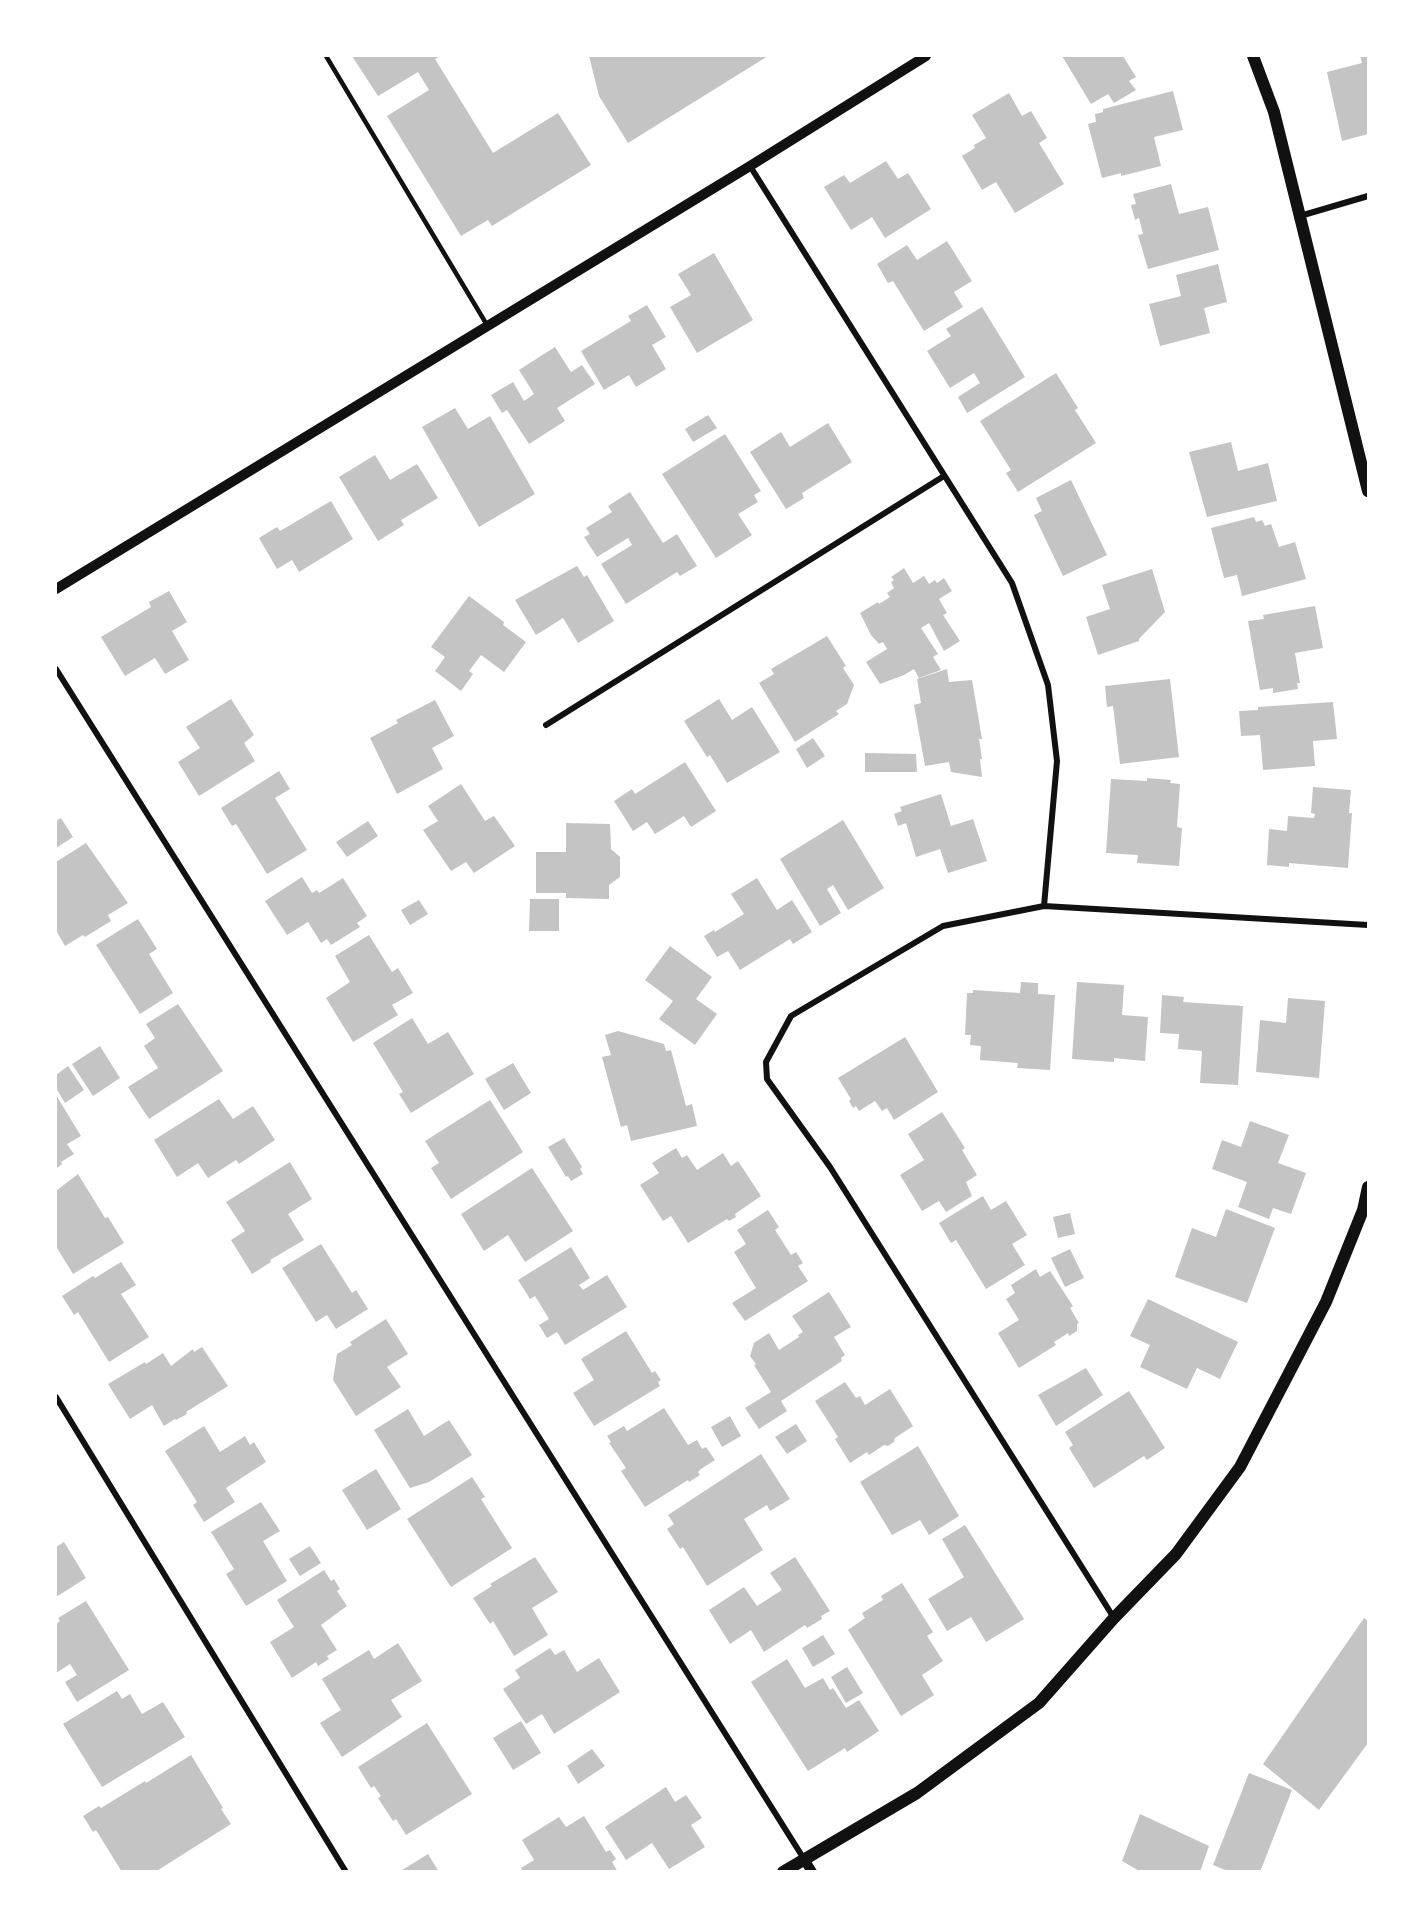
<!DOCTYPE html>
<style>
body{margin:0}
#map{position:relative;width:1424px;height:1927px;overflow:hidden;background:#fff;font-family:"Playfair Display",serif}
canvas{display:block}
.frame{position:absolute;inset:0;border:57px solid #fff;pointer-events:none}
</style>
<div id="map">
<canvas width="1424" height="1927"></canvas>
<div class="frame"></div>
</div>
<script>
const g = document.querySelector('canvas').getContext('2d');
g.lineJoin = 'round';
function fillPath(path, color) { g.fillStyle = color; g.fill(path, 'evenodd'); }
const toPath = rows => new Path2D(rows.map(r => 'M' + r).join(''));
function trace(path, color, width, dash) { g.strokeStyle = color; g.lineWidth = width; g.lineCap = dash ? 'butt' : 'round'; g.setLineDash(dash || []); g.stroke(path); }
fillPath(toPath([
 [352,56,441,56,435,59,493,153,558,113,591,165,492,226,488,220,461,236,387,116,429,90,418,72,378,96],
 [589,56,768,56,628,143,599,96],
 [1062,56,1123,56,1136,77,1129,81,1136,90,1114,103,1108,94,1091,104],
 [1360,56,1368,56,1368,134,1342,141,1327,72,1362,63],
 [1173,91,1183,130,1154,137,1161,166,1121,176,1121,173,1102,178,1088,124,1096,122,1095,114,1103,112,1103,109],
 [1009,93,1022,116,1031,111,1047,138,1039,143,1064,184,1015,213,996,182,982,190,962,156,975,148,974,145,986,138,972,115],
 [886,161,898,179,908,173,931,209,885,238,872,217,851,230,824,187,844,175,850,183],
 [1171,184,1179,214,1208,207,1219,250,1148,269,1138,235,1143,234,1139,218,1135,220,1131,205,1136,204,1133,194],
 [947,241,972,281,954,292,963,307,924,331,893,281,888,283,877,264,907,245,917,260],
 [714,253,753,320,697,353,670,307,691,295,678,274],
 [1218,264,1227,302,1204,308,1210,333,1160,346,1149,304,1181,296,1176,275],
 [647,305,666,337,652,345,666,369,636,387,629,375,604,390,581,351,631,321,628,316],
 [982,307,1025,377,967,413,958,397,980,383,974,373,950,388,927,351,951,336,946,329],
 [555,347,571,372,582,365,595,384,557,408,565,421,529,444,507,410,502,413,491,395,513,382,524,401,534,394,519,370],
 [1056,373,1078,408,1075,410,1096,443,1018,492,1006,473,1011,470,980,421],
 [455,408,468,429,490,416,535,494,479,527,422,427],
 [708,415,717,428,693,442,685,429],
 [828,423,852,462,802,493,804,498,786,509,750,452,781,432,790,447],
 [725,434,761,491,754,495,758,502,738,514,752,535,716,558,662,474],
 [1231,442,1238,471,1268,463,1277,501,1207,517,1189,452],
 [375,455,390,480,417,464,438,498,401,520,404,525,378,541,339,477],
 [1071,480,1107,555,1063,576,1034,515,1042,511,1036,498],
 [630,492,663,543,677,534,697,566,680,576,677,572,626,604,601,564,632,545,628,538,597,557,584,537,590,534,586,528,612,512,608,506],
 [331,501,353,539,299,572,292,560,277,569,259,538,277,527,280,531],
 [1254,517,1256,522,1262,520,1265,526,1271,524,1279,547,1295,542,1306,579,1242,596,1237,575,1224,578,1211,528],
 [577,566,584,577,587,575,614,621,578,643,563,618,536,635,515,600],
 [904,568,913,583,924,576,929,584,935,580,937,583,944,578,952,591,939,599,947,613,943,615,960,641,944,651,929,623,921,628,938,654,933,657,941,670,919,678,914,669,904,675,880,684,866,662,887,649,883,642,879,644,871,635,860,613,878,602,879,604,890,597,887,593,894,588,891,582,894,580,891,577],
 [1152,569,1165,612,1139,639,1139,641,1098,655,1086,617,1110,609,1102,585],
 [169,591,187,622,172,631,189,660,165,674,155,658,125,676,101,637,151,607,149,602],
 [469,596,504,622,503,625,526,642,504,672,481,655,469,671,473,674,461,691,435,671,445,657,431,647],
 [1315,606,1323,648,1295,653,1300,683,1297,683,1298,689,1273,693,1273,688,1260,690,1248,621,1264,619,1263,615],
 [827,636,846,666,843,668,854,685,847,704,836,711,839,714,795,742,759,683,774,674,771,669],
 [947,669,949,682,972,680,982,739,979,739,982,759,980,759,982,777,951,772,949,762,925,766,914,705,921,703,917,679],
 [1170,679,1179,757,1120,764,1113,706,1107,707,1105,686],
 [231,699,254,735,244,743,255,761,199,796,178,762,200,748,186,727],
 [719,699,732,720,752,707,780,752,727,783,710,755,707,757,684,721],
 [435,700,454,736,432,748,443,769,397,794,370,738,398,723,396,720],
 [1333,702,1337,739,1313,741,1315,766,1263,770,1260,735,1241,736,1239,711,1258,710,1258,707],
 [813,738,825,756,807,768,796,749],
 [865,753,916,754,917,772,865,772],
 [685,762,716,811,691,827,684,816,655,834,647,822,633,831,614,801,632,789,635,794],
 [279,771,290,789,275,798,307,850,267,874,236,824,232,826,221,808],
 [1147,778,1171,780,1170,783,1180,784,1177,827,1182,828,1179,866,1137,863,1138,855,1106,853,1111,779,1147,781],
 [461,784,485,821,494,816,515,846,474,873,466,862,451,871,423,830,438,821,428,806],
 [1313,787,1351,790,1349,813,1352,813,1348,868,1289,863,1289,867,1267,865,1269,829,1287,831,1288,816,1314,818,1315,814,1311,813],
 [941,794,951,826,973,819,987,861,948,873,940,849,916,857,906,823,898,826,894,814,902,811,900,807],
 [56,817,57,820,61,818,73,837,56,848],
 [843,820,884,888,848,910,833,885,827,889,841,913,820,926,780,859],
 [368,821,378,836,347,857,336,842],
 [566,823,610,824,611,849,620,857,620,877,609,885,609,899,566,898,566,893,536,893,536,852,566,852],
 [86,843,128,903,108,915,111,921,85,937,83,935,65,946,57,932,56,933,56,862],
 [302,877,312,893,317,890,319,893,343,878,367,916,357,923,360,927,331,945,327,939,321,943,308,922,287,935,265,901],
 [757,878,777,910,792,900,812,932,793,944,790,939,740,970,728,951,717,957,704,936,714,930,715,932,744,914,731,894],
 [530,899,559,899,559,931,529,931],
 [419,900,428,914,410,925,401,910],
 [138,919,157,949,149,954,173,993,140,1014,96,945],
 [369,935,392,972,398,968,413,993,392,1005,398,1015,353,1042,326,998,350,982,335,956],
 [670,946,712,977,696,999,717,1014,695,1045,659,1019,673,1001,645,980],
 [1021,982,1038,983,1038,994,1055,995,1050,1070,1017,1068,1018,1063,980,1060,981,1046,970,1045,971,1035,965,1035,967,993,973,993,973,990,1020,993],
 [1077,982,1124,985,1122,1015,1148,1017,1145,1061,1114,1058,1114,1062,1072,1059],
 [1162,995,1184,997,1183,1002,1243,1006,1238,1085,1200,1083,1202,1051,1178,1049,1179,1034,1160,1033],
 [1288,998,1325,1001,1319,1078,1256,1072,1260,1020,1286,1023],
 [178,1004,223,1071,149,1119,128,1087,158,1068,144,1046,155,1038,146,1024],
 [412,1018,428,1044,448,1032,474,1074,411,1113,399,1094,403,1092,373,1043],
 [618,1031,664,1044,666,1051,671,1050,686,1106,692,1104,697,1126,631,1141,627,1125,621,1127,602,1057,611,1055,605,1035],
 [905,1037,938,1092,894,1120,887,1108,882,1111,875,1101,859,1111,856,1106,853,1108,849,1101,851,1099,838,1078],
 [100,1046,120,1078,93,1096,72,1064],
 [513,1063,531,1093,504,1110,485,1079],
 [68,1066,84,1090,65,1103,56,1088,56,1075],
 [56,1095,81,1136,67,1144,74,1154,61,1162,62,1164,56,1169],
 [219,1099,233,1119,253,1106,275,1140,239,1164,236,1160,208,1178,198,1163,177,1177,154,1140],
 [490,1100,523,1152,451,1199,431,1168,439,1163,425,1141],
 [942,1112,965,1148,962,1150,977,1175,966,1182,972,1196,946,1212,939,1201,922,1211,900,1175,924,1160,908,1134],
 [1250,1121,1289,1135,1278,1163,1306,1173,1291,1214,1273,1208,1269,1219,1238,1207,1247,1182,1212,1169,1222,1140,1241,1147],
 [564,1138,582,1167,580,1169,583,1174,571,1181,568,1176,566,1177,548,1147],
 [676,1148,682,1158,687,1155,697,1170,723,1153,731,1166,738,1161,761,1196,735,1214,736,1217,729,1221,727,1219,688,1243,671,1216,663,1221,640,1185,659,1173,652,1163],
 [290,1162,312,1199,288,1214,304,1240,270,1260,271,1262,252,1274,231,1240,245,1231,226,1202],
 [532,1168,573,1231,525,1262,508,1235,484,1251,461,1214],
 [78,1174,105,1218,108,1217,124,1243,73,1274,57,1248,56,1249,56,1191],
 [983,1196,991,1210,1006,1201,1027,1235,1012,1244,1025,1265,986,1289,956,1240,951,1243,939,1223],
 [1226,1209,1275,1228,1247,1303,1175,1277,1192,1228,1216,1237],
 [768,1210,779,1227,775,1230,791,1255,796,1252,803,1263,798,1266,808,1281,745,1321,732,1303,756,1288,734,1252,746,1244,737,1230],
 [1070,1213,1075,1234,1058,1238,1053,1217],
 [321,1244,352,1293,356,1290,368,1309,336,1329,327,1315,316,1322,282,1268],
 [571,1247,590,1278,579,1285,583,1290,607,1275,627,1307,565,1345,557,1332,547,1338,539,1325,549,1319,535,1296,530,1299,518,1280],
 [1070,1249,1084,1278,1065,1287,1051,1258],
 [121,1262,136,1285,121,1294,149,1337,109,1362,78,1312,74,1315,62,1296,93,1276,95,1278],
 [1036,1269,1040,1277,1050,1271,1073,1306,1070,1308,1079,1323,1077,1324,1077,1331,1069,1336,1068,1333,1054,1342,1056,1345,1019,1368,998,1333,1019,1320,1006,1299,1015,1293,1011,1285],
 [829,1292,851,1327,834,1337,845,1355,841,1358,842,1361,781,1401,787,1411,759,1429,745,1408,771,1392,754,1365,756,1364,750,1356,754,1343,769,1333,779,1350,799,1337,798,1335,803,1332,792,1316],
 [1148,1299,1238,1342,1220,1379,1197,1368,1187,1389,1140,1367,1150,1345,1130,1336],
 [386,1319,408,1354,387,1367,401,1387,356,1416,333,1380,337,1354,352,1345,350,1342],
 [626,1331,652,1373,655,1371,661,1380,658,1382,660,1386,594,1426,573,1393,594,1380,581,1359],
 [202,1347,228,1386,186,1412,187,1414,176,1420,175,1419,164,1426,152,1405,130,1419,108,1384,145,1362,146,1364,163,1353,171,1366,193,1349,194,1352],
 [1086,1368,1103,1395,1056,1426,1038,1395],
 [845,1382,856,1398,860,1396,865,1405,890,1389,913,1426,895,1438,894,1442,888,1446,884,1445,869,1455,867,1452,850,1463,835,1439,838,1437,815,1401],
 [1129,1391,1165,1448,1147,1460,1144,1456,1094,1488,1069,1448,1073,1445,1065,1432],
 [664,1408,688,1445,697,1440,702,1449,706,1447,715,1460,701,1469,698,1472,700,1475,689,1482,688,1480,645,1507,621,1471,626,1468,609,1443,611,1442,607,1436,624,1426,627,1431],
 [408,1409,424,1436,449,1420,472,1455,429,1482,410,1488,374,1430],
 [730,1416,741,1436,722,1447,711,1427],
 [796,1424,807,1441,787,1454,775,1437],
 [204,1426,220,1452,245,1436,250,1445,254,1442,266,1462,226,1488,235,1502,204,1522,193,1505,197,1502,165,1451],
 [918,1446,959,1516,929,1535,920,1520,892,1535,860,1482],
 [761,1454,790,1499,770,1511,767,1505,744,1519,763,1550,707,1586,683,1547,680,1549,667,1529,674,1524,668,1515],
 [376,1469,401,1509,367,1530,342,1490],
 [472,1477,485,1497,481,1499,512,1548,451,1587,407,1519],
 [261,1502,280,1531,263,1541,287,1581,246,1606,226,1574,234,1569,211,1532],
 [965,1525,1024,1619,986,1642,971,1617,947,1631,928,1599,964,1577,942,1539],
 [64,1542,86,1578,56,1597,56,1547],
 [310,1546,321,1563,300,1576,289,1559],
 [535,1557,558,1592,532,1608,548,1635,514,1656,493,1621,490,1624,473,1598,492,1586,490,1584],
 [795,1557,830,1611,821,1616,822,1619,807,1628,805,1625,764,1652,751,1630,730,1644,709,1610,744,1587,757,1606,782,1590,770,1573],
 [324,1570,331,1581,334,1579,340,1589,337,1591,347,1606,321,1625,337,1650,327,1656,329,1659,318,1666,316,1662,292,1678,270,1642,294,1627,277,1600],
 [902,1583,933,1632,927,1636,943,1661,922,1675,934,1695,901,1716,848,1630,865,1618,862,1613,883,1600,881,1596],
 [86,1601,129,1670,77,1702,65,1682,77,1675,70,1664,56,1673,56,1624,60,1621,58,1618],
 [1364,1618,1368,1621,1368,1743,1319,1810,1263,1764],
 [823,1635,835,1654,813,1667,802,1648],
 [398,1643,422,1681,391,1700,402,1717,342,1757,320,1723,341,1710,322,1679,369,1650,374,1659],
 [550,1648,555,1655,564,1650,577,1672,599,1658,620,1692,554,1734,542,1714,526,1724,503,1689,520,1678,515,1670],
 [787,1659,805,1688,823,1678,830,1690,833,1688,846,1708,859,1700,879,1731,847,1752,845,1748,808,1771,751,1682],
 [847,1667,863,1693,846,1703,831,1677],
 [117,1691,122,1699,130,1694,142,1714,163,1702,185,1737,102,1787,63,1724],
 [521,1721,541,1753,513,1770,493,1738],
 [427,1723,472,1794,406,1835,396,1819,393,1821,378,1798,381,1796,374,1786,371,1788,358,1767],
 [592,1749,605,1766,578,1784,567,1766],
 [191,1755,223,1808,221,1809,231,1824,155,1872,122,1872,96,1830,93,1832,83,1816,99,1806,101,1808,145,1781,146,1783],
 [1249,1773,1292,1790,1260,1872,1230,1872,1213,1865],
 [666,1787,675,1802,686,1795,702,1818,691,1825,705,1847,669,1869,652,1843,626,1860,605,1827],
 [1140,1814,1209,1846,1200,1872,1141,1872,1122,1861],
 [584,1816,606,1852,610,1850,616,1859,612,1862,618,1872,523,1872,521,1868,534,1860,522,1840,559,1817,566,1827],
 [428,1854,439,1872,399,1872]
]), '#c4c4c4');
trace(toPath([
 [326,56,487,325]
]), '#111', 4.5);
trace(toPath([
 [750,166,1012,583,1048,685,1057,761,1044,906],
 [1300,216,1368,196],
 [56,669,804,1859],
 [546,725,944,476],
 [56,1397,346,1872],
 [1114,1618,830,1167,767,1079,766,1062,791,1016,943,926,1044,906,1368,925]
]), '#111', 6);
trace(toPath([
 [56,589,750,166,926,56],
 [804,1859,812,1872]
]), '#111', 10);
trace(toPath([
 [1253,56,1274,112,1368,491],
 [783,1872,917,1793,1039,1703,1114,1618,1176,1554,1240,1467,1326,1302,1363,1210,1368,1187]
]), '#111', 12);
</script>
